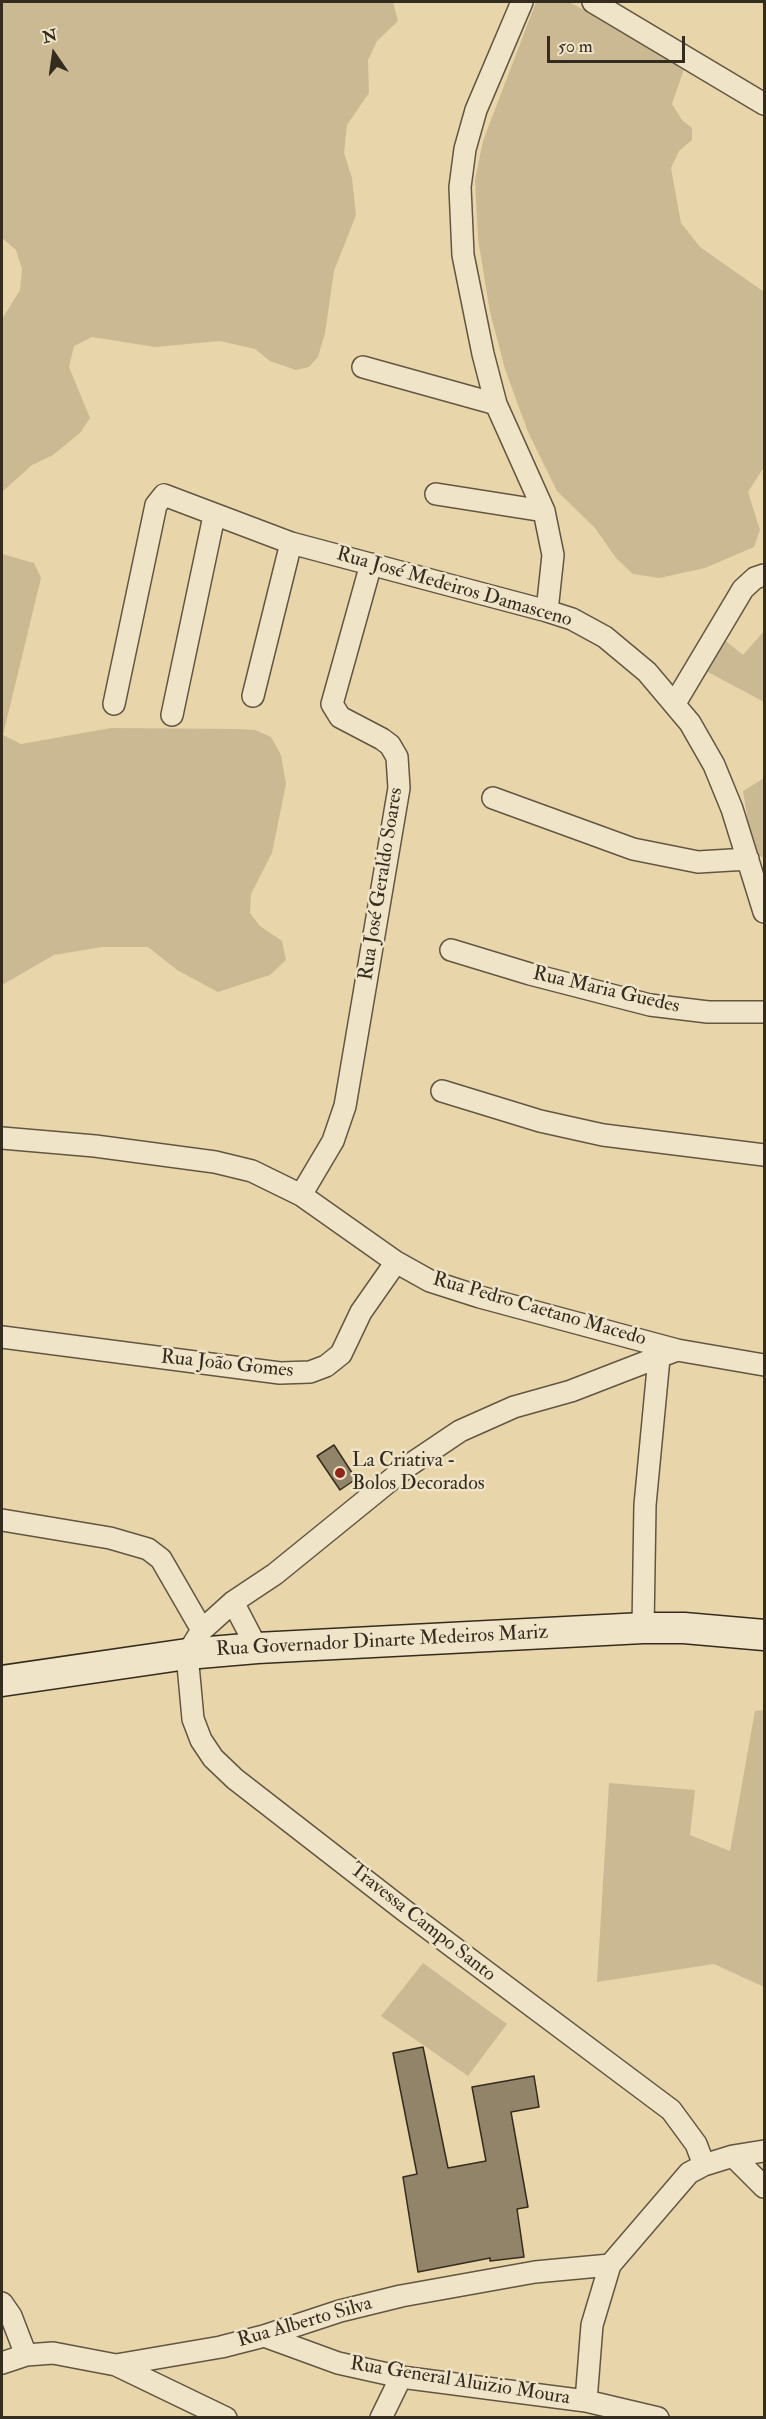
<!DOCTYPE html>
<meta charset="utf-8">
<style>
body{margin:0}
#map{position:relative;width:766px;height:2419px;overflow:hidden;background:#e8d6aa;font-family:"IM FELL Double Pica",serif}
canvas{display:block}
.frame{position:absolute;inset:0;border:3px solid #352c20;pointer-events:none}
.north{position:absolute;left:24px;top:24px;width:60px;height:60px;-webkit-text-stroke:4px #f0e4c8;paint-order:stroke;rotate:347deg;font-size:16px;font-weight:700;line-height:24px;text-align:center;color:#352c20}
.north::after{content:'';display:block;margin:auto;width:21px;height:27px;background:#352c20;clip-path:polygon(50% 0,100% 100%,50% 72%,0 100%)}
.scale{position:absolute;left:547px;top:36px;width:138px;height:27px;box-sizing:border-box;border:3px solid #352c20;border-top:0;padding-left:8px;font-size:18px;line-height:21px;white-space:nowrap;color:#352c20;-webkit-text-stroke:4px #f0e4c8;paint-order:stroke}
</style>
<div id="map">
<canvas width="766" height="2419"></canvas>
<div class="frame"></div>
<div class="north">N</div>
<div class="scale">50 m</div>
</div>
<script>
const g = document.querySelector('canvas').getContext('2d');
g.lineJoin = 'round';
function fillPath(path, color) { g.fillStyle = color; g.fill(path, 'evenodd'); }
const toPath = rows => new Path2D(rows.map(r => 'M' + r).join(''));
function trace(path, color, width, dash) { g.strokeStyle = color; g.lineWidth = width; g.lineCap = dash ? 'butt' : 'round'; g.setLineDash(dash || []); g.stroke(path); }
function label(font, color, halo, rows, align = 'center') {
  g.font = font + ' "IM FELL Double Pica",serif'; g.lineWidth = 5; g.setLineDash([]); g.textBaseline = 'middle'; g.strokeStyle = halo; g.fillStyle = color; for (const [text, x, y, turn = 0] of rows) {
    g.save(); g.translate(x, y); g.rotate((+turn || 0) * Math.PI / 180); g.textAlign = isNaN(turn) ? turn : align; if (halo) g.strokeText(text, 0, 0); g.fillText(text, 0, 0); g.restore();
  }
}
fillPath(toPath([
 [2,2,393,2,398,21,377,41,368,60,369,93,347,125,344,153,352,178,356,215,334,271,325,333,318,357,309,367,296,370,270,361,255,349,220,341,155,347,92,337,74,346,69,367,90,418,80,433,53,455,32,465,2,492,2,319,20,290,22,269,16,250,2,238],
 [536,2,569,2,671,57,684,69,672,104,682,120,692,128,692,140,679,151,671,168,681,223,700,247,764,292,764,467,748,492,760,530,754,547,705,568,659,578,633,574,616,558,595,528,557,491,528,432,505,369,490,312,478,239,475,180,483,141],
 [2,554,34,563,41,578,3,735,21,744,111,728,240,729,255,730,271,737,281,755,286,784,272,853,251,894,250,913,260,926,282,941,286,960,270,975,218,992,177,970,148,947,102,947,54,955,2,985],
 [764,631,764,702,706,671,722,638,743,655],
 [764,778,764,858,753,852,743,791],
 [764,1710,764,1987,714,1964,597,1982,609,1783,695,1790,690,1835,730,1851,755,1711],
 [423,1963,507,2024,468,2076,381,2016]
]), '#cab993');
const building = toPath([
 [334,1445,356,1479,340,1490,317,1456,334,1445],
 [423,2047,448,2168,486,2161,472,2087,534,2076,539,2107,511,2112,528,2207,517,2209,524,2257,490,2261,490,2258,418,2272,403,2177,417,2174,393,2053,423,2047]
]);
fillPath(building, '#928468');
trace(building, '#352c20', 1.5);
const street = toPath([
 [522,2,476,110,465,149,460,187,463,255,483,354,496,404,544,511,553,555,547,611],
 [593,2,764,104],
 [363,367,496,404],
 [436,494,544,511],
 [253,696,291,543],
 [675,703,743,589,755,578,764,575],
 [114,704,156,505,164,495,291,543,547,611,572,619,605,637,647,672,690,723,714,765,732,809,764,912],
 [172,715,214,516],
 [493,798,633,849,698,862,748,859],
 [451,950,530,974,650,1005,708,1012,764,1012],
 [442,1091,540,1121,603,1135,764,1155],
 [2,1138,95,1146,215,1162,252,1171,301,1195,396,1262,430,1281,480,1297,677,1350,764,1365],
 [301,1195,333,1141,345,1106,399,788,397,757,390,745,382,739,340,717,332,704,371,564],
 [2,1337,280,1373,310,1372,326,1366,341,1354,361,1312,396,1262],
 [677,1350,571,1391,514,1407,460,1431,408,1466,275,1574,233,1602,202,1630,187,1654,193,1719,201,1740,213,1758,235,1779,405,1911,671,2110,696,2144,704,2165],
 [2,1520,110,1538,148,1549,161,1559,202,1630],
 [233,1602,257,1648],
 [643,1628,645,1505,659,1358],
 [733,2156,764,2187],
 [2,2303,11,2316,26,2355],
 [264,2336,338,2363,401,2377,586,2401,658,2418],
 [2,2363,26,2355,53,2353,116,2365,221,2347,264,2336,340,2311,401,2296,535,2272,610,2265],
 [116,2365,226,2418],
 [586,2401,592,2325,610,2265,689,2173,704,2165,733,2156,764,2151],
 [381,2418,401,2377]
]);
const secondary = toPath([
 [2,1681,187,1654,257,1648,643,1628,684,1628,764,1635]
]);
trace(street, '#625642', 24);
trace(secondary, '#352c20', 33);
trace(street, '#f0e4c8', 21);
trace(secondary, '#f0e4c8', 30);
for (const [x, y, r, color] of [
 [340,1473,6,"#8f2418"]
]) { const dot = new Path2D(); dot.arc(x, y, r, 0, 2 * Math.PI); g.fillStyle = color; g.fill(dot); trace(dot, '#f0e4c8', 2); }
label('20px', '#352c20', '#f0e4c8', [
 ["Rua José Medeiros Damasceno",454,588,16],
 ["Rua José Geraldo Soares",382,884,-81],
 ["Rua Maria Guedes",606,991,13],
 ["Rua Pedro Caetano Macedo",539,1310,16],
 ["Rua João Gomes",227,1365,6],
 ["Rua Governador Dinarte Medeiros Mariz",382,1642,-3],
 ["Travessa Campo Santo",422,1923,38],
 ["Rua Alberto Silva",305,2323,-16],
 ["Rua General Aluizio Moura",460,2382,9]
]);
label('20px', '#352c20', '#f0e4c8', [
 ["La Criativa -",352,1462],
 ["Bolos Decorados",352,1485]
], 'left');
</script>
